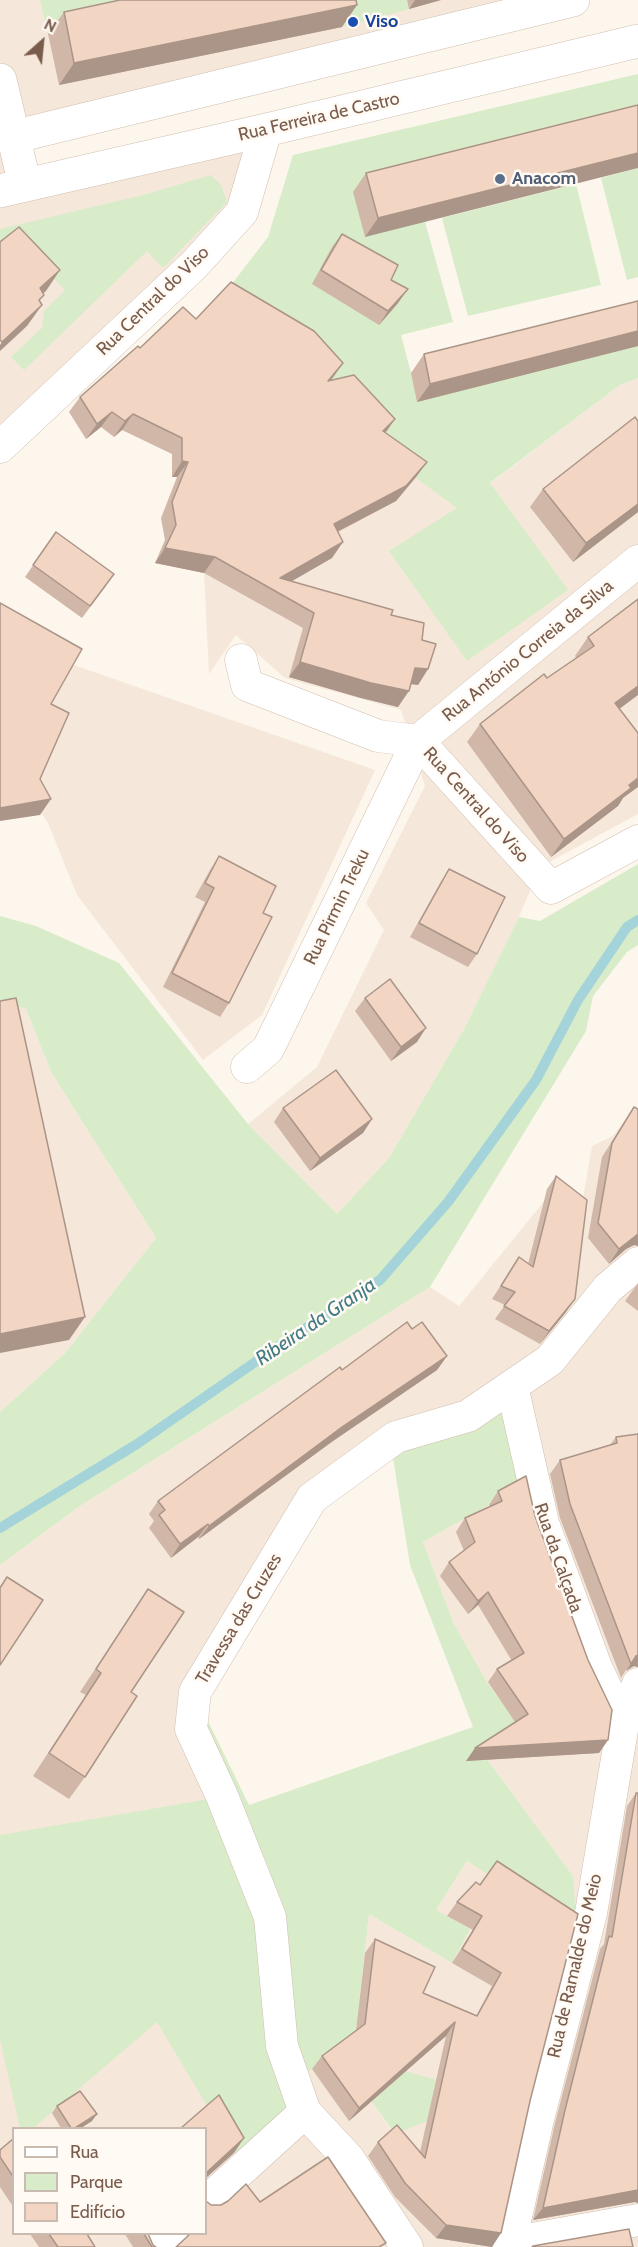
<!DOCTYPE html>
<meta charset="utf-8">
<style>
body{margin:0}
#map{position:relative;width:638px;height:2247px;overflow:hidden;background:#fdf6ec;font-family:Cabin,sans-serif}
canvas{display:block}
.legend{position:absolute;left:12px;top:2127px;width:195px;height:108px;box-sizing:border-box;background:#fffaf3;border:2px solid #cabbb1;margin:0;padding:8px 10px;list-style:none;font-size:18px;color:#7a5c4d}
.legend li{display:flex;align-items:center;gap:12px;height:30px}
.legend b{width:30px;border:2px solid #cabbb1}
.north{position:absolute;left:12px;top:12px;width:60px;height:60px;-webkit-text-stroke:4px #fffaf3;paint-order:stroke;rotate:27deg;font-size:16px;font-weight:700;line-height:24px;text-align:center;color:#7a5c4d}
.north::after{content:'';display:block;margin:auto;width:21px;height:27px;background:#7a5c4d;clip-path:polygon(50% 0,100% 100%,50% 72%,0 100%)}
</style>
<div id="map">
<canvas width="638" height="2247"></canvas>
<ul class="legend">
<li><b style="height:8px;background:#fff"></b>Rua</li>
<li><b style="height:16px;background:#d8ecc9"></b>Parque</li>
<li><b style="height:16px;background:#f3d5c3"></b>Edifício</li>
</ul>
<div class="north">N</div>
</div>
<script>
const g = document.querySelector('canvas').getContext('2d');
g.lineJoin = 'round';
function fillPath(path, color) { g.fillStyle = color; g.fill(path, 'evenodd'); }
const toPath = rows => new Path2D(rows.map(r => 'M' + r).join(''));
function trace(path, color, width, dash) { g.strokeStyle = color; g.lineWidth = width; g.lineCap = dash ? 'butt' : 'round'; g.setLineDash(dash || []); g.stroke(path); }
function label(font, color, halo, rows, align = 'center') {
  g.font = font + ' Cabin,sans-serif'; g.lineWidth = 5; g.setLineDash([]); g.textBaseline = 'middle'; g.strokeStyle = halo; g.fillStyle = color; for (const [text, x, y, turn = 0] of rows) {
    g.save(); g.translate(x, y); g.rotate((+turn || 0) * Math.PI / 180); g.textAlign = isNaN(turn) ? turn : align; if (halo) g.strokeText(text, 0, 0); g.fillText(text, 0, 0); g.restore();
  }
}
fillPath(toPath([
 [0,0,547,0,13,137,25,185,266,130,242,212,0,447],
 [638,378,638,814,540,867,519,917,463,1031,389,1158,337,1214,248,1124,317,1067,384,930,366,903,425,786,401,710,285,678,236,635,209,674,204,572,377,450,458,508,620,385],
 [71,664,375,770,262,1015,203,1060,77,895,48,823,29,795,40,720],
 [0,1001,26,1009,51,1072,156,1238,65,1353,0,1412],
 [624,1121,638,1128,638,2247,0,2247,0,1565,80,1506,430,1287,459,1306,554,1189,581,1210,592,1146,613,1136],
 [513,1386,534,1479,423,1542,454,1624,487,1682,519,1727,481,1751,573,1876,529,1900,467,1861,436,1910,452,1963,369,1914,353,2058,394,2134,372,2102,312,2069,191,1729,312,1498],
 [14,2128,206,2128,206,2234,14,2234]
]), '#f5e8da');
fillPath(toPath([
 [40,0,212,0,48,34],
 [336,0,407,0,409,9,342,27],
 [638,74,638,160,425,222,453,322,401,335,411,373,638,346,638,378,620,385,490,483,568,590,467,661,389,551,457,508,343,425,360,408,303,346,221,298,268,237,293,155],
 [638,168,638,277,627,280,601,178],
 [211,175,221,185,227,202,163,268,147,251,24,370,11,357,42,328,44,311,65,290,20,243,0,249,0,229,143,195],
 [576,184,601,285,468,316,442,218],
 [638,864,638,945,627,952,593,996,586,1031,430,1287,80,1506,0,1565,0,1412,65,1353,156,1238,51,1072,26,1009,0,1001,0,916,36,926,119,963,248,1124,337,1214,389,1158,463,1031,519,917,540,921],
 [512,1386,534,1482,517,1489,423,1542,454,1624,487,1682,519,1727,481,1751,573,1876,577,1933,467,1861,436,1910,470,1929,452,1963,369,1914,353,2057,445,2082,432,2119,395,2134,372,2102,343,2085,357,2072,340,2049,312,2069,294,2079,305,2112,244,2168,157,2022,33,2128,20,2128,0,2040,0,1835,215,1798,266,1917,279,2015,270,1917,222,1796,191,1729,195,1692,312,1498,396,1437,468,1416],
 [393,1458,410,1565,473,1727,249,1805,206,1717,207,1689,324,1502]
]), '#d8ecc9');
trace(toPath([
 [0,1528,137,1444,274,1349,380,1280,448,1202,536,1080,578,1000,627,927,638,920]
]), '#a5d3da', 10);
const minor = toPath([
 [0,447,194,265,242,212,266,130],
 [241,660,247,685,378,736,418,741,551,888,638,841],
 [247,1067,268,1049,418,741,638,561],
 [512,1386,543,1523,596,1667,623,1724],
 [206,2202,305,2112],
 [510,2243,638,2220],
 [156,2247,171,2234],
 [407,2247,348,2158,305,2112,282,2046,270,1917,222,1796,191,1729,195,1692,312,1498,396,1437,468,1416,550,1360,608,1288,638,1263],
 [509,2247,538,2119,591,1913,623,1724,638,1684]
]);
const tertiary = toPath([
 [0,80,25,185],
 [13,137,573,0],
 [0,191,266,130,638,41]
]);
trace(minor, '#d1beb0', 33);
trace(tertiary, '#d1beb0', 34);
trace(minor, '#fff', 32);
trace(tertiary, '#fff', 33);
fillPath(toPath([
 [407,0,441,0,409,9],
 [64,12,342,27,59,85,48,34],
 [638,105,365,237,353,192,366,173],
 [342,234,391,280,398,303,379,325,312,284,332,247],
 [638,301,638,346,417,402,411,373,424,354],
 [196,319,331,380,386,433,427,462,416,477,396,501,338,532,332,558,291,581,391,615,422,640,428,669,418,685,411,684,398,707,361,698,289,677,303,628,204,573,155,563,165,540,161,518,177,477,172,477,172,454,122,430,114,437,101,427,86,439,69,412,80,397,140,348],
 [638,421,638,512,573,562,530,507,543,489],
 [56,532,106,586,82,618,25,577],
 [638,599,619,709,623,798,618,806,551,857,467,742,480,724,576,658,575,656,588,637],
 [219,856,263,913,229,1003,220,1017,163,987,205,902,195,897,210,870],
 [449,869,477,954,468,967,410,937,440,883],
 [365,998,417,1042,391,1061,355,1011],
 [634,1107,634,1245,626,1249,609,1264,588,1238,602,1157],
 [283,1108,372,1119,363,1133,310,1171,274,1122],
 [556,1176,566,1312,540,1344,495,1319,505,1305,492,1299,519,1257,528,1264,547,1189],
 [638,1283,638,1311,625,1301],
 [412,1329,447,1356,437,1370,333,1441,199,1539,198,1537,171,1558,149,1528,154,1521,149,1514,158,1501,342,1370],
 [638,1434,638,1667,634,1666,626,1670,621,1678,560,1518,550,1474,560,1460,610,1445,616,1437],
 [498,1491,535,1516,608,1740,599,1753,466,1761,515,1722,488,1682,497,1669,512,1661,478,1605,468,1614,440,1576,449,1562,464,1551,456,1532,465,1518,490,1507,489,1505],
 [148,1589,131,1692,85,1777,69,1799,33,1776,86,1695,80,1692],
 [636,1793,638,1793,638,2203,635,2202,533,2220,555,2123,600,1949,604,1944,627,1806],
 [480,1885,578,1914,492,2247,436,2238,395,2197,368,2156,378,2142,420,2152,446,2036,349,2121,312,2069,322,2056,356,2030,365,1953,375,1939,423,1993,476,2016,492,1986,452,1963,473,1930,447,1916,457,1902],
 [57,2106,92,2121,81,2128,61,2128,52,2113],
 [14,2138,14,2208,0,2187,0,2150],
 [30,2234,87,2234,95,2247,39,2247],
 [125,2234,149,2234,149,2236,153,2245,156,2247,133,2247]
]), '#d1b7a8');
fillPath(toPath([
 [415,0,441,0,409,9],
 [357,5,342,27,59,85,74,63],
 [638,153,638,168,365,237,378,218],
 [60,270,46,291,25,309,40,288],
 [408,289,398,303,379,325,388,311],
 [42,305,27,326,0,351,0,345,2,342],
 [638,331,638,346,417,402,430,384],
 [343,363,332,379,317,396,328,381],
 [112,412,101,427,86,439,97,424],
 [133,414,122,430,114,437,125,421],
 [395,419,384,435,383,431],
 [182,461,188,462,177,477,172,477],
 [427,462,416,477,396,501,323,539,334,524],
 [638,504,638,512,573,562,586,543],
 [343,542,332,558,275,591,280,578],
 [165,548,215,557,204,573,155,563],
 [300,662,409,691,398,707,361,698,289,677],
 [415,668,428,669,418,685,404,683],
 [638,686,638,695,602,722,615,703],
 [638,778,638,787,623,798,618,806,551,857,564,839],
 [51,799,40,815,0,821,0,808],
 [426,1028,417,1042,391,1061,401,1047],
 [372,1119,363,1133,310,1171,320,1158],
 [638,1234,638,1246,634,1245,626,1249,609,1264,619,1249],
 [575,1299,566,1312,540,1344,549,1331],
 [85,1317,69,1340,0,1353,0,1334],
 [447,1356,437,1370,333,1441,199,1539,209,1526,342,1427],
 [208,1524,198,1537,171,1558,180,1544],
 [488,1592,478,1605,468,1614,478,1601],
 [638,1655,638,1667,634,1666,626,1671,636,1656],
 [608,1740,599,1753,466,1761,475,1748],
 [455,2022,446,2036,349,2121,359,2108],
 [97,2114,92,2121,81,2128,75,2128],
 [244,2138,234,2153,206,2178,206,2173],
 [638,2190,638,2203,635,2202,533,2220,543,2208],
 [446,2225,501,2233,492,2247,436,2238]
]), '#aa9588');
const building = toPath([
 [120,0,356,0,357,5,74,63,64,12,120,0],
 [638,105,638,153,378,218,366,173,638,105],
 [19,227,60,270,40,288,44,295,39,300,42,305,2,342,0,340,0,242,19,227],
 [342,234,398,265,391,280,408,289,388,311,321,270,342,234],
 [231,282,314,331,343,363,328,381,354,375,395,419,383,431,427,462,406,486,334,524,343,542,280,578,393,610,391,615,424,623,422,640,436,644,428,669,415,668,409,691,371,683,300,662,314,613,215,557,165,548,176,525,172,502,188,462,182,461,182,438,133,414,125,421,112,412,97,424,80,397,138,346,140,348,183,307,196,319,231,282],
 [638,301,638,331,430,384,424,354,638,301],
 [635,417,638,421,638,504,586,543,543,489,635,417],
 [56,532,114,574,90,606,33,565,56,532],
 [638,599,638,686,615,703,638,733,638,778,629,785,631,788,564,839,480,724,544,674,547,678,594,646,588,637,638,599],
 [0,603,82,649,51,704,69,713,40,779,51,799,0,808,0,603],
 [219,856,276,886,263,913,272,917,229,1003,172,973,214,888,205,883,219,856],
 [449,869,505,897,477,954,419,923,449,869],
 [390,979,426,1028,401,1047,365,998,390,979],
 [16,998,85,1317,0,1334,0,1001,16,998],
 [336,1070,372,1119,320,1158,283,1108,336,1070],
 [634,1107,638,1109,638,1234,619,1249,598,1223,612,1143,634,1107],
 [556,1176,587,1200,575,1299,549,1331,504,1306,515,1292,501,1286,519,1257,533,1267,556,1176],
 [407,1322,412,1329,422,1322,447,1356,342,1427,209,1526,208,1524,180,1544,159,1515,165,1510,158,1501,340,1367,342,1370,407,1322],
 [638,1434,638,1655,636,1656,631,1664,570,1504,560,1460,617,1443,616,1437,638,1434],
 [526,1476,535,1516,588,1660,612,1710,608,1740,475,1748,528,1714,497,1669,524,1653,488,1592,478,1601,449,1562,475,1542,465,1518,502,1501,498,1491,526,1476],
 [7,1577,43,1600,0,1665,0,1588,7,1577],
 [148,1589,184,1612,131,1692,137,1696,85,1777,49,1753,101,1673,96,1669,148,1589],
 [636,1793,638,1793,638,2190,543,2208,565,2110,609,1936,612,1937,636,1793],
 [497,1861,578,1914,530,2101,501,2233,446,2225,405,2183,378,2142,397,2125,425,2158,455,2022,359,2108,322,2056,365,2024,375,1939,435,1967,423,1993,477,2016,501,1973,462,1949,482,1916,457,1902,476,1882,480,1885,497,1861],
 [80,2091,97,2114,75,2128,71,2128,57,2106,80,2091],
 [219,2095,244,2138,206,2173,206,2128,181,2128,219,2095],
 [14,2138,14,2178,0,2157,0,2150,14,2138],
 [328,2157,386,2243,379,2247,176,2247,190,2234,206,2234,206,2201,211,2205,221,2205,228,2201,246,2184,260,2202,328,2157],
 [629,2229,633,2247,532,2247,533,2246,629,2229],
 [49,2234,87,2234,95,2247,58,2247,49,2234],
 [144,2234,149,2234,149,2236,153,2245,156,2247,152,2247,144,2234]
]);
fillPath(building, '#f3d5c3');
trace(building, '#aa9588', 1.5);
for (const [x, y, r, color] of [
 [353,22,6,"#1a4fb4"],
 [500,179,6,"#5c6f8a"]
]) { const dot = new Path2D(); dot.arc(x, y, r, 0, 2 * Math.PI); g.fillStyle = color; g.fill(dot); trace(dot, '#fffaf3', 2); }
label('bold 18px', '#164399', '#fffaf3', [
 ["Viso",365,22]
], 'left');
label('18px', '#7a5c4d', '#fffaf3', [
 ["Rua Ferreira de Castro",319,117,-13],
 ["Rua Central do Viso",153,301,-44],
 ["Rua António Correia da Silva",528,651,-39],
 ["Rua Central do Viso",476,805,48],
 ["Rua Pirmin Treku",337,907,-64],
 ["Rua da Calçada",558,1558,71],
 ["Travessa das Cruzes",239,1619,-59],
 ["Rua de Ramalde do Meio",575,1966,-77]
]);
label('bold 18px', '#4e5e75', '#fffaf3', [
 ["Anacom",512,179]
], 'left');
label('italic 20px', '#437c86', '#fffaf3', [
 ["Ribeira da Granja",316,1322,-34]
]);
</script>
